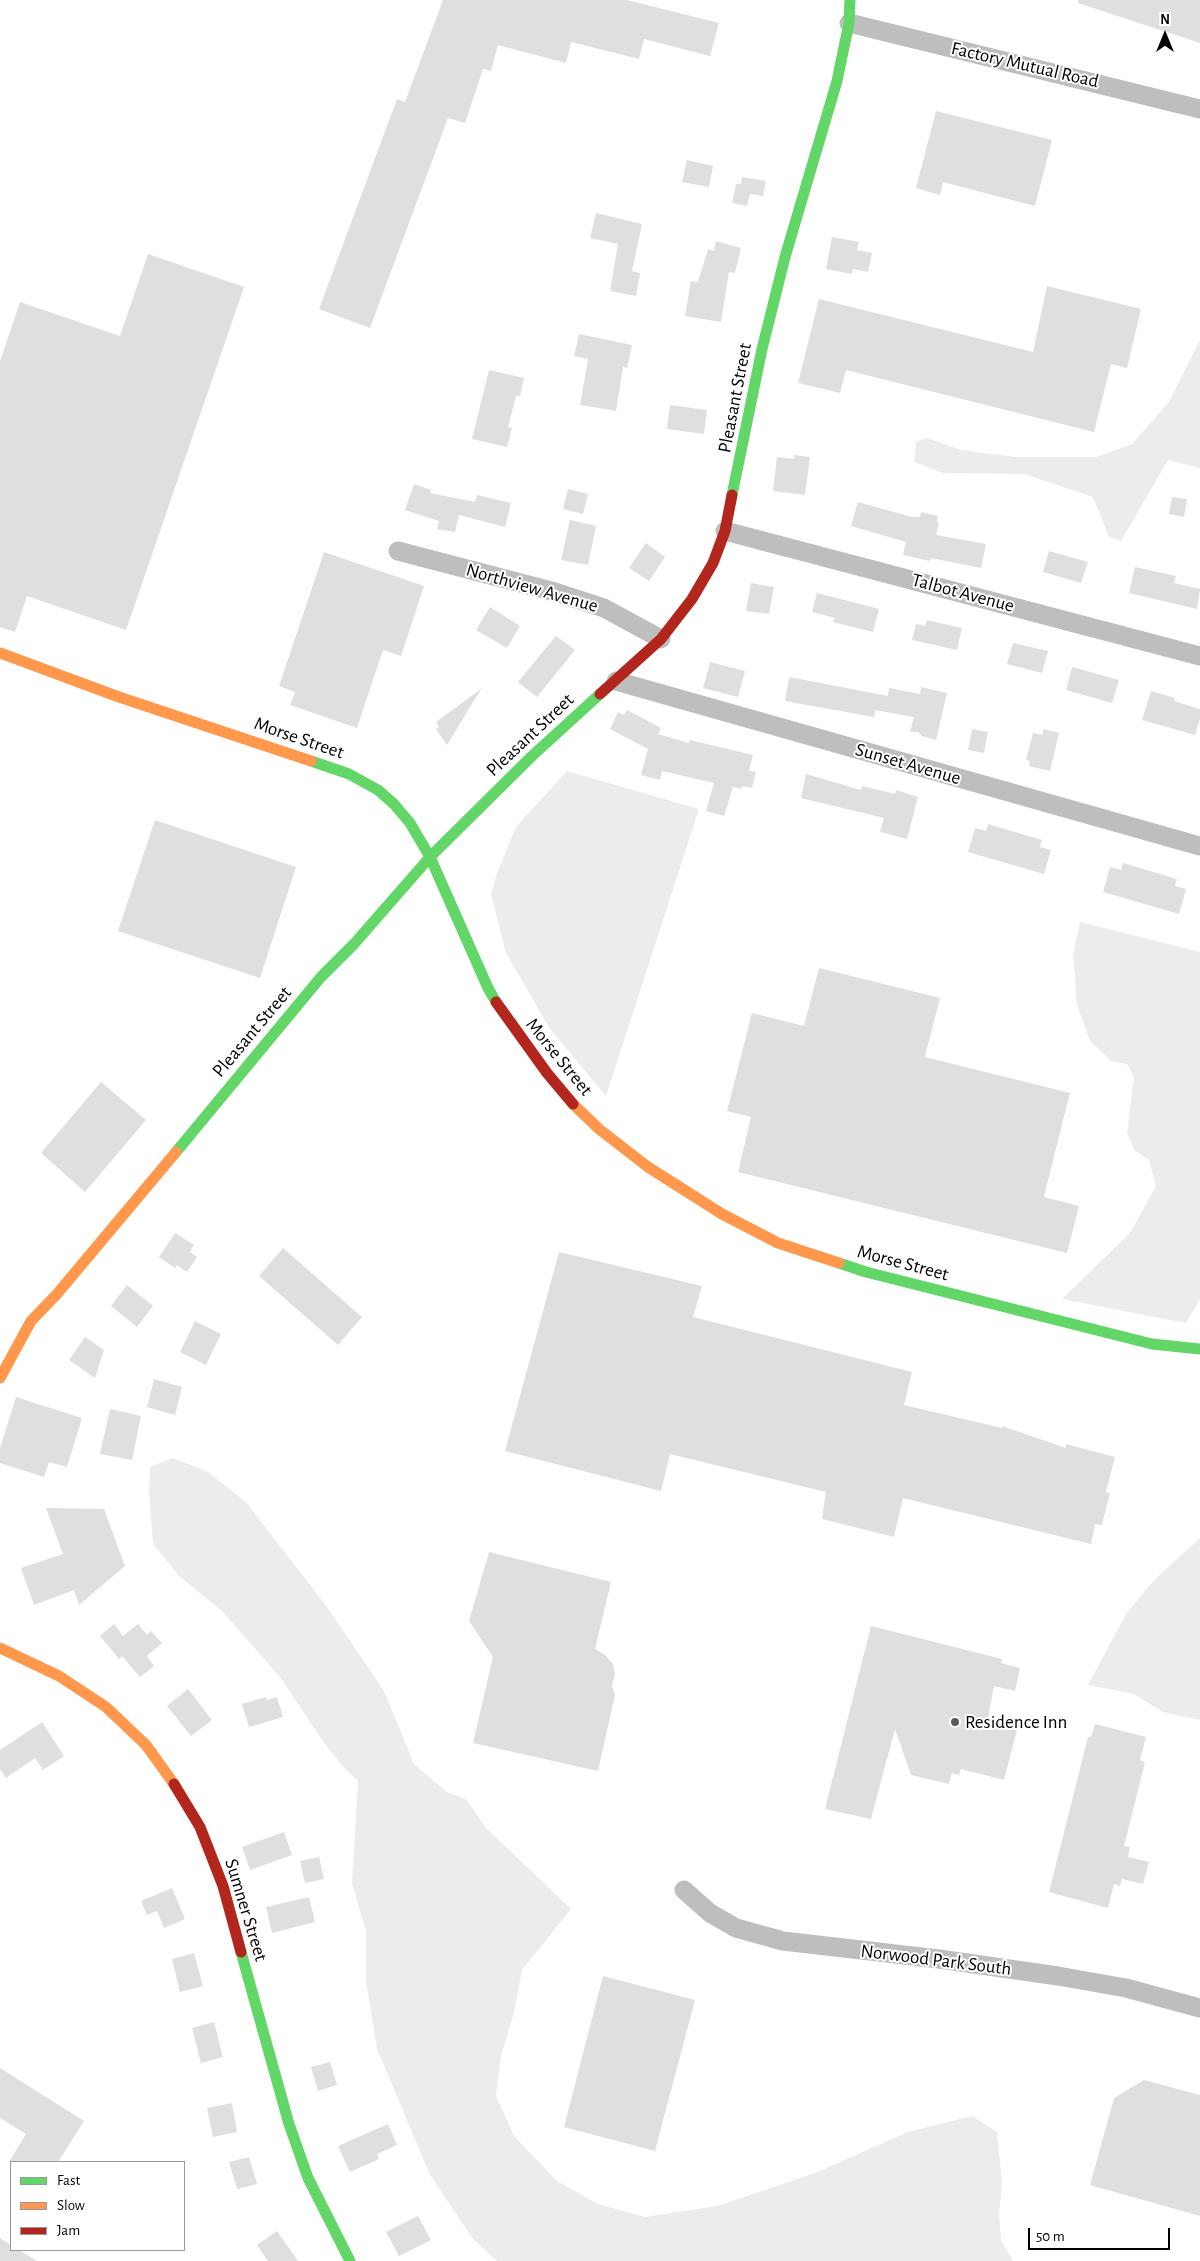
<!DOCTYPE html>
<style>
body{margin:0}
#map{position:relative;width:1200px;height:2261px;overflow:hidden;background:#fff;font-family:"Alegreya Sans",sans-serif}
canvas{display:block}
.legend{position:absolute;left:10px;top:2161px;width:175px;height:90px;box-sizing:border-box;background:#fff;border:1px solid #999;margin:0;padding:6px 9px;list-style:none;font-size:15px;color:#000}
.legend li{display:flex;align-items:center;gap:10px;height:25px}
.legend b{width:25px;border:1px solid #999}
.north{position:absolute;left:1140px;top:10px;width:50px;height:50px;-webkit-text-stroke:4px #fff;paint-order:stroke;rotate:0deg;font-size:14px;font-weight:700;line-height:20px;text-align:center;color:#000}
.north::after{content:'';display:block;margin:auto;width:18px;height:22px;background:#000;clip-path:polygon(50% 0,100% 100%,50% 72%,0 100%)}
.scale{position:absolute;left:1028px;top:2228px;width:142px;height:22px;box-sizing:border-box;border:2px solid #000;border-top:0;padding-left:6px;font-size:15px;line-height:18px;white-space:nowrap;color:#000;-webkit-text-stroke:4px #fff;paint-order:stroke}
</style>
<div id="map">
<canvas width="1200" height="2261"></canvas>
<ul class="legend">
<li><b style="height:6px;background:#63d668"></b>Fast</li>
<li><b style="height:6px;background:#ff974d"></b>Slow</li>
<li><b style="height:6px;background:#b3261e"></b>Jam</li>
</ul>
<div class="north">N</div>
<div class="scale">50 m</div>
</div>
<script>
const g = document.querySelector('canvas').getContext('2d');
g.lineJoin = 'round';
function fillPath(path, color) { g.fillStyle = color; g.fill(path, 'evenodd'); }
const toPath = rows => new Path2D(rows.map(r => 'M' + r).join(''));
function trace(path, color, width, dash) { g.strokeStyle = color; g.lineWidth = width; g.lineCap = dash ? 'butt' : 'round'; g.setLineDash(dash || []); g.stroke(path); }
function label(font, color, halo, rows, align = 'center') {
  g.font = font + ' "Alegreya Sans",sans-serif'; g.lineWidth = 4; g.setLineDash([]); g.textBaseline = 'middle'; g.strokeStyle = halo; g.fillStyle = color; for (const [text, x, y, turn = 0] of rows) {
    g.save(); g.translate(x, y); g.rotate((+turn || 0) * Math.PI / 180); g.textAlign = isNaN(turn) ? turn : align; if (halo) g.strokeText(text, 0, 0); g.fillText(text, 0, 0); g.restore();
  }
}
fillPath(toPath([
 [1200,340,1200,468,1168,460,1121,541,1109,537,1093,497,1024,474,943,473,914,462,916,442,927,438,961,450,1015,457,1096,457,1132,444,1169,402],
 [567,771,699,809,606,1096,550,1029,506,953,491,894,497,873,516,827],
 [1080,922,1200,952,1200,1299,1186,1323,1062,1299,1130,1233,1156,1186,1149,1160,1134,1150,1127,1133,1134,1077,1127,1064,1111,1061,1090,1041,1077,1005,1073,955],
 [173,1458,208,1472,246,1502,327,1607,384,1691,414,1764,447,1792,467,1800,485,1827,571,1909,522,1970,514,2013,501,2056,496,2096,514,2136,557,2181,598,2204,645,2217,717,2206,815,2173,908,2132,972,2116,997,2132,1002,2182,999,2215,1001,2240,1013,2261,497,2261,473,2239,430,2175,377,2049,366,1981,366,1932,352,1883,358,1781,343,1767,322,1740,280,1677,222,1611,180,1577,153,1544,149,1493,150,1467],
 [1200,1538,1200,1720,1163,1712,1134,1694,1088,1685,1126,1614,1155,1579]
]), '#ececec');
fillPath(toPath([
 [443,0,627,0,719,23,710,56,644,39,639,59,571,42,566,63,498,45,491,71,483,69,465,123,448,118,370,328,319,309,397,99,405,102],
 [1078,0,1200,0,1200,43,1078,3],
 [936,111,1052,140,1035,206,943,182,940,195,916,188],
 [687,160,713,166,709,187,682,182],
 [742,177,766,181,763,196,750,194,747,206,732,203,736,184,741,184],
 [596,213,642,224,632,271,640,273,636,296,610,291,618,244,590,238],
 [832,237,859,242,857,250,872,253,868,272,853,269,852,274,826,269],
 [716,241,741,248,735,273,729,272,721,322,685,316,691,281,698,282,708,249,714,251],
 [148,254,244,287,126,630,27,596,15,632,0,627,0,361,20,302,120,336],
 [1047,286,1141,309,1127,368,1111,364,1094,432,846,370,840,393,798,383,819,299,1033,352],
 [579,334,632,345,627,368,623,367,616,411,580,405,588,359,574,356],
 [489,370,524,378,520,396,516,396,508,427,512,428,507,447,472,439],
 [670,405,707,410,704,434,667,429],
 [794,455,810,457,805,495,773,491,777,457,794,459],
 [414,484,431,490,430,493,475,502,477,495,511,503,505,527,459,515,455,532,437,529,439,521,405,510],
 [568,489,588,494,583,514,563,509],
 [1172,497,1187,499,1184,517,1169,514],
 [858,502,912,517,920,517,921,512,938,516,937,522,939,523,936,535,986,544,981,568,931,558,930,561,903,555,906,542,851,526],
 [570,520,596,526,588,565,561,560],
 [646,543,665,557,649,581,629,568],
 [1049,551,1088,562,1081,583,1043,572],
 [324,552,424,586,401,656,383,650,357,728,290,705,295,692,279,686],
 [1135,567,1176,576,1174,583,1200,589,1197,609,1129,593],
 [751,583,774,587,769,614,746,611],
 [817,593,879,609,873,632,833,622,835,618,812,612],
 [490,607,520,626,507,648,476,630],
 [927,620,962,628,957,650,912,640,916,624,925,626],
 [556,636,575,650,537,697,518,682],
 [1013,643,1048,651,1042,673,1007,664],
 [710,662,745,671,738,697,703,688],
 [1072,667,1119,680,1112,703,1066,690],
 [789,677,888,696,889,688,920,694,921,687,947,693,936,740,922,736,918,732,910,732,914,717,875,710,874,717,785,701],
 [482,688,473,702,447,745,436,729,439,727,436,722],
 [1151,691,1175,698,1174,701,1200,709,1200,719,1195,735,1142,720],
 [627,710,661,728,658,734,689,743,690,740,753,755,749,771,756,772,752,788,742,786,741,789,733,787,724,816,706,811,714,783,662,771,660,780,641,775,648,749,610,729,618,712,624,715],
 [972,729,988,732,984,753,968,750],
 [1044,729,1059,733,1050,771,1029,766,1030,761,1026,760,1033,733,1042,735],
 [806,774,861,790,862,786,895,794,896,790,918,797,907,839,880,832,884,818,801,798],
 [155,820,296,867,260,978,118,931],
 [988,824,1042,840,1040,847,1051,850,1044,874,968,852,975,828,986,831],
 [1123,863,1177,879,1175,886,1186,889,1179,914,1103,892,1110,867,1121,870],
 [819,968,940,998,925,1057,1070,1093,1044,1197,1079,1206,1067,1253,738,1172,751,1117,727,1111,752,1013,804,1026],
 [101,1082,146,1120,85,1192,41,1153],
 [175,1233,194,1245,190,1252,197,1257,187,1272,177,1265,175,1268,159,1257],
 [283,1248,362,1317,338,1345,259,1276],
 [559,1252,702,1286,693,1317,912,1372,904,1405,1002,1428,1002,1426,1066,1448,1066,1444,1115,1457,1106,1492,1110,1493,1102,1525,1095,1524,1091,1544,903,1498,894,1537,822,1519,826,1492,670,1454,661,1491,505,1451],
 [127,1285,153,1306,137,1327,111,1306],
 [195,1321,221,1334,206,1365,180,1352],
 [85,1337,104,1350,95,1378,69,1360],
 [154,1379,182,1387,175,1415,147,1407],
 [16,1397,82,1418,67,1467,49,1462,44,1477,0,1463,0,1448],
 [110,1409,141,1416,132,1460,100,1454],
 [46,1508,104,1509,125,1566,79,1605,74,1590,34,1605,21,1568,63,1554],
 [489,1552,611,1582,595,1649,605,1655,613,1664,615,1675,612,1686,615,1695,598,1771,473,1743,493,1657,469,1621],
 [114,1624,123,1636,138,1624,147,1635,151,1631,162,1643,147,1656,154,1666,140,1677,122,1656,119,1659,100,1636],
 [871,1626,1002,1659,1001,1663,1020,1668,1015,1691,994,1686,987,1723,1017,1730,1004,1780,961,1769,959,1775,952,1773,949,1784,911,1775,895,1729,871,1819,825,1809],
 [188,1689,212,1720,191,1736,167,1706],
 [266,1697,267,1700,277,1697,283,1717,249,1727,242,1704],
 [42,1722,64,1756,43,1770,35,1758,6,1778,0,1769,0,1750],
 [1095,1724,1146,1737,1140,1760,1145,1762,1124,1846,1130,1847,1128,1857,1149,1862,1143,1884,1122,1879,1120,1886,1114,1884,1108,1908,1049,1892,1088,1737,1091,1737],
 [284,1832,292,1855,250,1870,242,1847],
 [319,1857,324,1879,305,1883,300,1861],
 [172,1888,185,1919,164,1928,157,1911,147,1915,141,1901],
 [309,1897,315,1922,272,1933,266,1907],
 [194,1953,203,1986,180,1992,172,1959],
 [603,1976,695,2000,655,2151,564,2127],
 [214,2022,223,2057,201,2063,192,2028],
 [330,2062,337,2085,318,2091,311,2067],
 [0,2068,84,2121,58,2162,9,2162,26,2134,0,2118],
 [1144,2080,1200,2095,1200,2216,1090,2185,1114,2098],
 [232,2103,237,2132,213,2137,207,2108],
 [388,2124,397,2145,377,2154,379,2159,350,2172,338,2146],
 [249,2157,257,2184,237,2189,229,2162],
 [418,2216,431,2240,399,2256,386,2232],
 [277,2231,298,2261,268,2261,257,2245],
 [0,2238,11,2245,11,2250,19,2250,37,2261,0,2261]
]), '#dfdfdf');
trace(toPath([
 [849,23,1200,109],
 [725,531,1200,656],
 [398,551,555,592,604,608,661,639],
 [616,681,1200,846],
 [684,1890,710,1913,736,1928,783,1941,939,1959,1058,1976,1126,1988,1200,2008]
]), '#bebebe', 19);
trace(toPath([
 [732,495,762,349,785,257,837,81,849,23,850,0],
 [311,761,349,774,378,790,394,804,410,823,430,857,488,988,496,1002],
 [176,1152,321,977,354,944,430,857,532,756,600,694],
 [839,1263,866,1272,1152,1344,1200,1349],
 [241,1952,289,2124,308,2178,350,2261]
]), '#63d668', 11);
trace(toPath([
 [0,653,119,697,311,761],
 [573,1104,599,1129,648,1167,722,1214,778,1243,839,1263],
 [0,1378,31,1321,57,1294,176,1152],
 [0,1648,59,1676,106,1707,146,1745,174,1784]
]), '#ff974d', 11);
trace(toPath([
 [600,694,661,639,692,599,713,563,725,531,732,495],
 [496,1002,547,1073,573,1104],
 [174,1784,200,1827,223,1886,241,1952]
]), '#b3261e', 11);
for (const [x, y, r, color] of [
 [955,1722,5,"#595959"]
]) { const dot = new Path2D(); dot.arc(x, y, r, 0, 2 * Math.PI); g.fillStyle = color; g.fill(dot); trace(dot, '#fff', 2); }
label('19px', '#000', '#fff', [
 ["Factory Mutual Road",1025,65,13],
 ["Pleasant Street",735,398,-79],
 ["Northview Avenue",532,588,16],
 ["Talbot Avenue",963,593,15],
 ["Pleasant Street",530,735,-43],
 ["Morse Street",299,738,19],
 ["Sunset Avenue",908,764,16],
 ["Pleasant Street",252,1032,-50],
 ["Morse Street",559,1057,51],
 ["Morse Street",903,1263,15],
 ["Sumner Street",246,1910,73],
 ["Norwood Park South",936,1960,7]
]);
label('19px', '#000', '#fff', [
 ["Residence Inn",965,1722]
], 'left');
</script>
